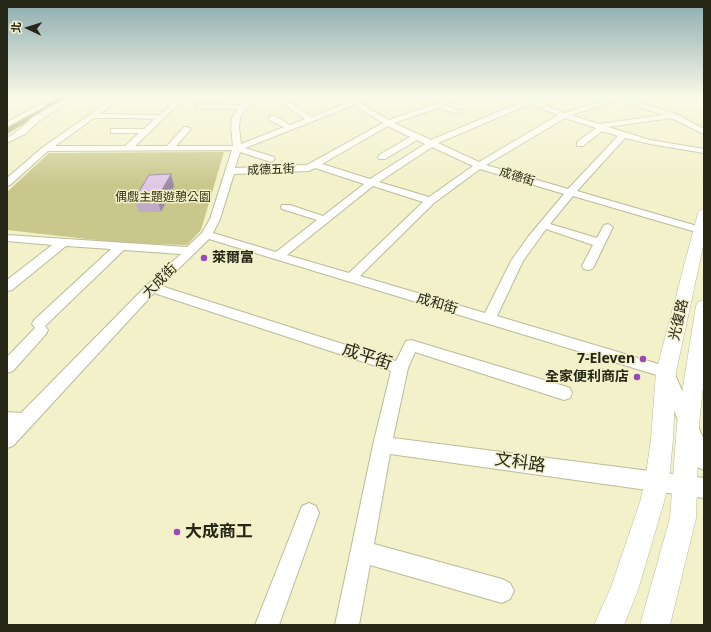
<!DOCTYPE html>
<meta charset="utf-8">
<style>
body{margin:0}
#map{position:relative;width:711px;height:632px;overflow:hidden;background:#f2f1ca;font-family:"Noto Sans","Noto Sans TC",sans-serif}
canvas{display:block}
.frame{position:absolute;inset:0;border:8px solid #272718;pointer-events:none}
.north{position:absolute;left:8px;top:8px;width:40px;height:40px;-webkit-text-stroke:3px #f2f1ca;paint-order:stroke;rotate:274deg;font-size:11px;font-weight:700;line-height:16px;text-align:center;color:#272718}
.north::after{content:'';display:block;margin:auto;width:14px;height:18px;background:#272718;clip-path:polygon(50% 0,100% 100%,50% 72%,0 100%)}
</style>
<div id="map">
<canvas width="711" height="632"></canvas>
<div class="frame"></div>
<div class="north">北</div>
</div>
<script>
const g = document.querySelector('canvas').getContext('2d');
g.lineJoin = 'round';
function fillPath(path, color) { g.fillStyle = color; g.fill(path, 'evenodd'); }
const toPath = rows => new Path2D(rows.map(r => 'M' + r).join(''));
function trace(path, color, width, dash) { g.strokeStyle = color; g.lineWidth = width; g.lineCap = dash ? 'butt' : 'round'; g.setLineDash(dash || []); g.stroke(path); }
function label(font, color, halo, rows, align = 'center') {
  g.font = font + ' "Noto Sans","Noto Sans TC",sans-serif'; g.lineWidth = 3; g.setLineDash([]); g.textBaseline = 'middle'; g.strokeStyle = halo; g.fillStyle = color; for (const [text, x, y, turn = 0] of rows) {
    g.save(); g.translate(x, y); g.rotate((+turn || 0) * Math.PI / 180); g.textAlign = isNaN(turn) ? turn : align; if (halo) g.strokeText(text, 0, 0); g.fillText(text, 0, 0); g.restore();
  }
}
fillPath(toPath([
 [224,152,201,230,187,245,123,243,7,230,7,192,49,153]
]), '#c9c78b');
fillPath(toPath([
 [61,96,69,96,7,134,7,128,19,119,61,96]
]), '#a19e59');
const minor = toPath([
 [69,96,77,96,39,121,25,134,7,143,7,138,19,130,33,117,69,96],
 [117,96,124,96,100,114,160,115,180,96,187,96,135,146,167,146,184,127,187,127,191,129,176,146,233,146,231,127,232,118,238,109,198,108,195,106,198,104,241,105,254,96,261,96,246,108,240,118,239,127,241,144,284,127,269,120,269,116,275,116,290,125,305,119,272,96,279,96,312,117,350,102,343,96,350,96,356,100,366,96,375,96,360,103,389,120,458,96,467,96,444,105,460,111,460,113,456,113,438,108,394,123,431,140,524,101,514,96,523,96,530,99,541,96,551,96,536,101,564,113,611,98,609,96,619,96,676,114,704,129,704,134,671,118,608,127,650,140,704,149,704,153,650,144,625,138,577,191,704,228,704,232,696,232,573,196,550,224,597,238,604,225,608,224,613,227,594,266,592,269,588,270,584,269,582,266,593,245,546,229,523,261,497,316,672,368,704,440,704,470,697,467,660,376,209,239,161,286,396,361,406,341,411,340,564,386,570,388,572,393,570,398,564,400,415,352,408,368,393,438,704,478,704,498,390,454,374,544,502,579,510,583,514,591,510,599,502,603,370,565,359,625,335,625,373,445,391,371,154,293,13,446,7,448,7,412,21,413,147,285,181,254,124,250,45,326,48,330,46,334,13,371,7,373,7,357,35,328,32,324,34,320,111,249,66,246,12,290,7,291,7,280,52,245,7,241,7,235,187,247,202,233,210,219,232,150,48,151,10,185,7,186,7,178,43,147,117,96],
 [618,100,664,115,599,124,571,115,618,100],
 [530,104,558,115,479,162,438,143,530,104],
 [354,105,383,123,307,165,235,168,240,152,271,162,275,159,274,157,245,148,354,105],
 [94,118,130,118,155,119,144,129,111,129,111,133,139,133,125,146,55,146,94,118],
 [565,118,596,128,577,142,577,146,583,146,602,131,618,136,568,189,486,165,565,118],
 [388,126,410,137,379,155,378,157,379,159,385,159,417,140,425,144,370,179,322,164,388,126],
 [432,147,473,166,429,197,379,182,432,147],
 [315,168,364,184,323,216,290,205,282,205,281,207,282,209,317,220,276,252,213,233,220,219,234,174,309,171,315,168],
 [480,169,564,194,528,237,511,261,485,313,360,276,434,203,480,169],
 [373,186,423,202,349,273,287,255,373,186],
 [43,103,46,105,45,106,7,127,7,122,43,103],
 [309,503,316,506,319,513,279,625,255,625,302,506,309,503]
]);
const major = toPath([
 [704,209,704,242,676,372,673,439,669,481,664,502,638,590,624,625,594,625,611,587,640,502,645,481,651,439,656,372,698,213,700,210,704,209],
 [704,300,704,378,699,424,696,518,670,625,640,625,670,518,677,424,696,306,698,302,704,300]
]);
trace(minor, '#bcbb96', 2);
trace(major, '#bcbb96', 1);
fillPath(minor, '#fff');
fillPath(major, '#fff');
fillPath(toPath([
 [171,174,174,186,161,212,139,212,134,200]
]), '#c0acc7');
fillPath(toPath([
 [171,174,174,186,161,212,157,199]
]), '#9c8ca2');
const building = toPath([
 [171,174,157,199,134,200,149,175,171,174]
]);
fillPath(building, '#dfc8e7');
trace(building, '#9c8ca2', 1);
const sky = g.createLinearGradient(0, 0, 0, 185);
sky.addColorStop(0, '#8babaf');
sky.addColorStop(0.52, '#f9f9e7');
sky.addColorStop(1, '#f9f9e700');
g.fillStyle = sky;
g.fillRect(0, 0, 711, 185);
for (const [x, y, r, color] of [
 [204,258,4,"#9c49b7"],
 [643,359,4,"#9c49b7"],
 [637,377,4,"#9c49b7"],
 [177,532,4,"#9c49b7"]
]) { const dot = new Path2D(); dot.arc(x, y, r, 0, 2 * Math.PI); g.fillStyle = color; g.fill(dot); trace(dot, '#f2f1ca', 1.5); }
label('12px', '#272718', '#f2f1ca', [
 ["成德五街",271,170,-2],
 ["成德街",517,177,17]
]);
label('12px', '#373516', '#f2f1ca', [
 ["偶戲主題遊憩公園",163,198]
]);
label('bold 14px', '#272718', '#f2f1ca', [
 ["萊爾富",212,258,"left"],
 ["7-Eleven",635,359],
 ["全家便利商店",629,377]
], 'right');
label('14px', '#272718', '#f2f1ca', [
 ["大成街",160,281,-45],
 ["成和街",437,304,17],
 ["光復路",679,320,-77]
]);
label('17px', '#272718', '#f2f1ca', [
 ["成平街",367,357,18],
 ["文科路",520,463,8]
]);
label('bold 17px', '#272718', '#f2f1ca', [
 ["大成商工",185,532]
], 'left');
</script>
